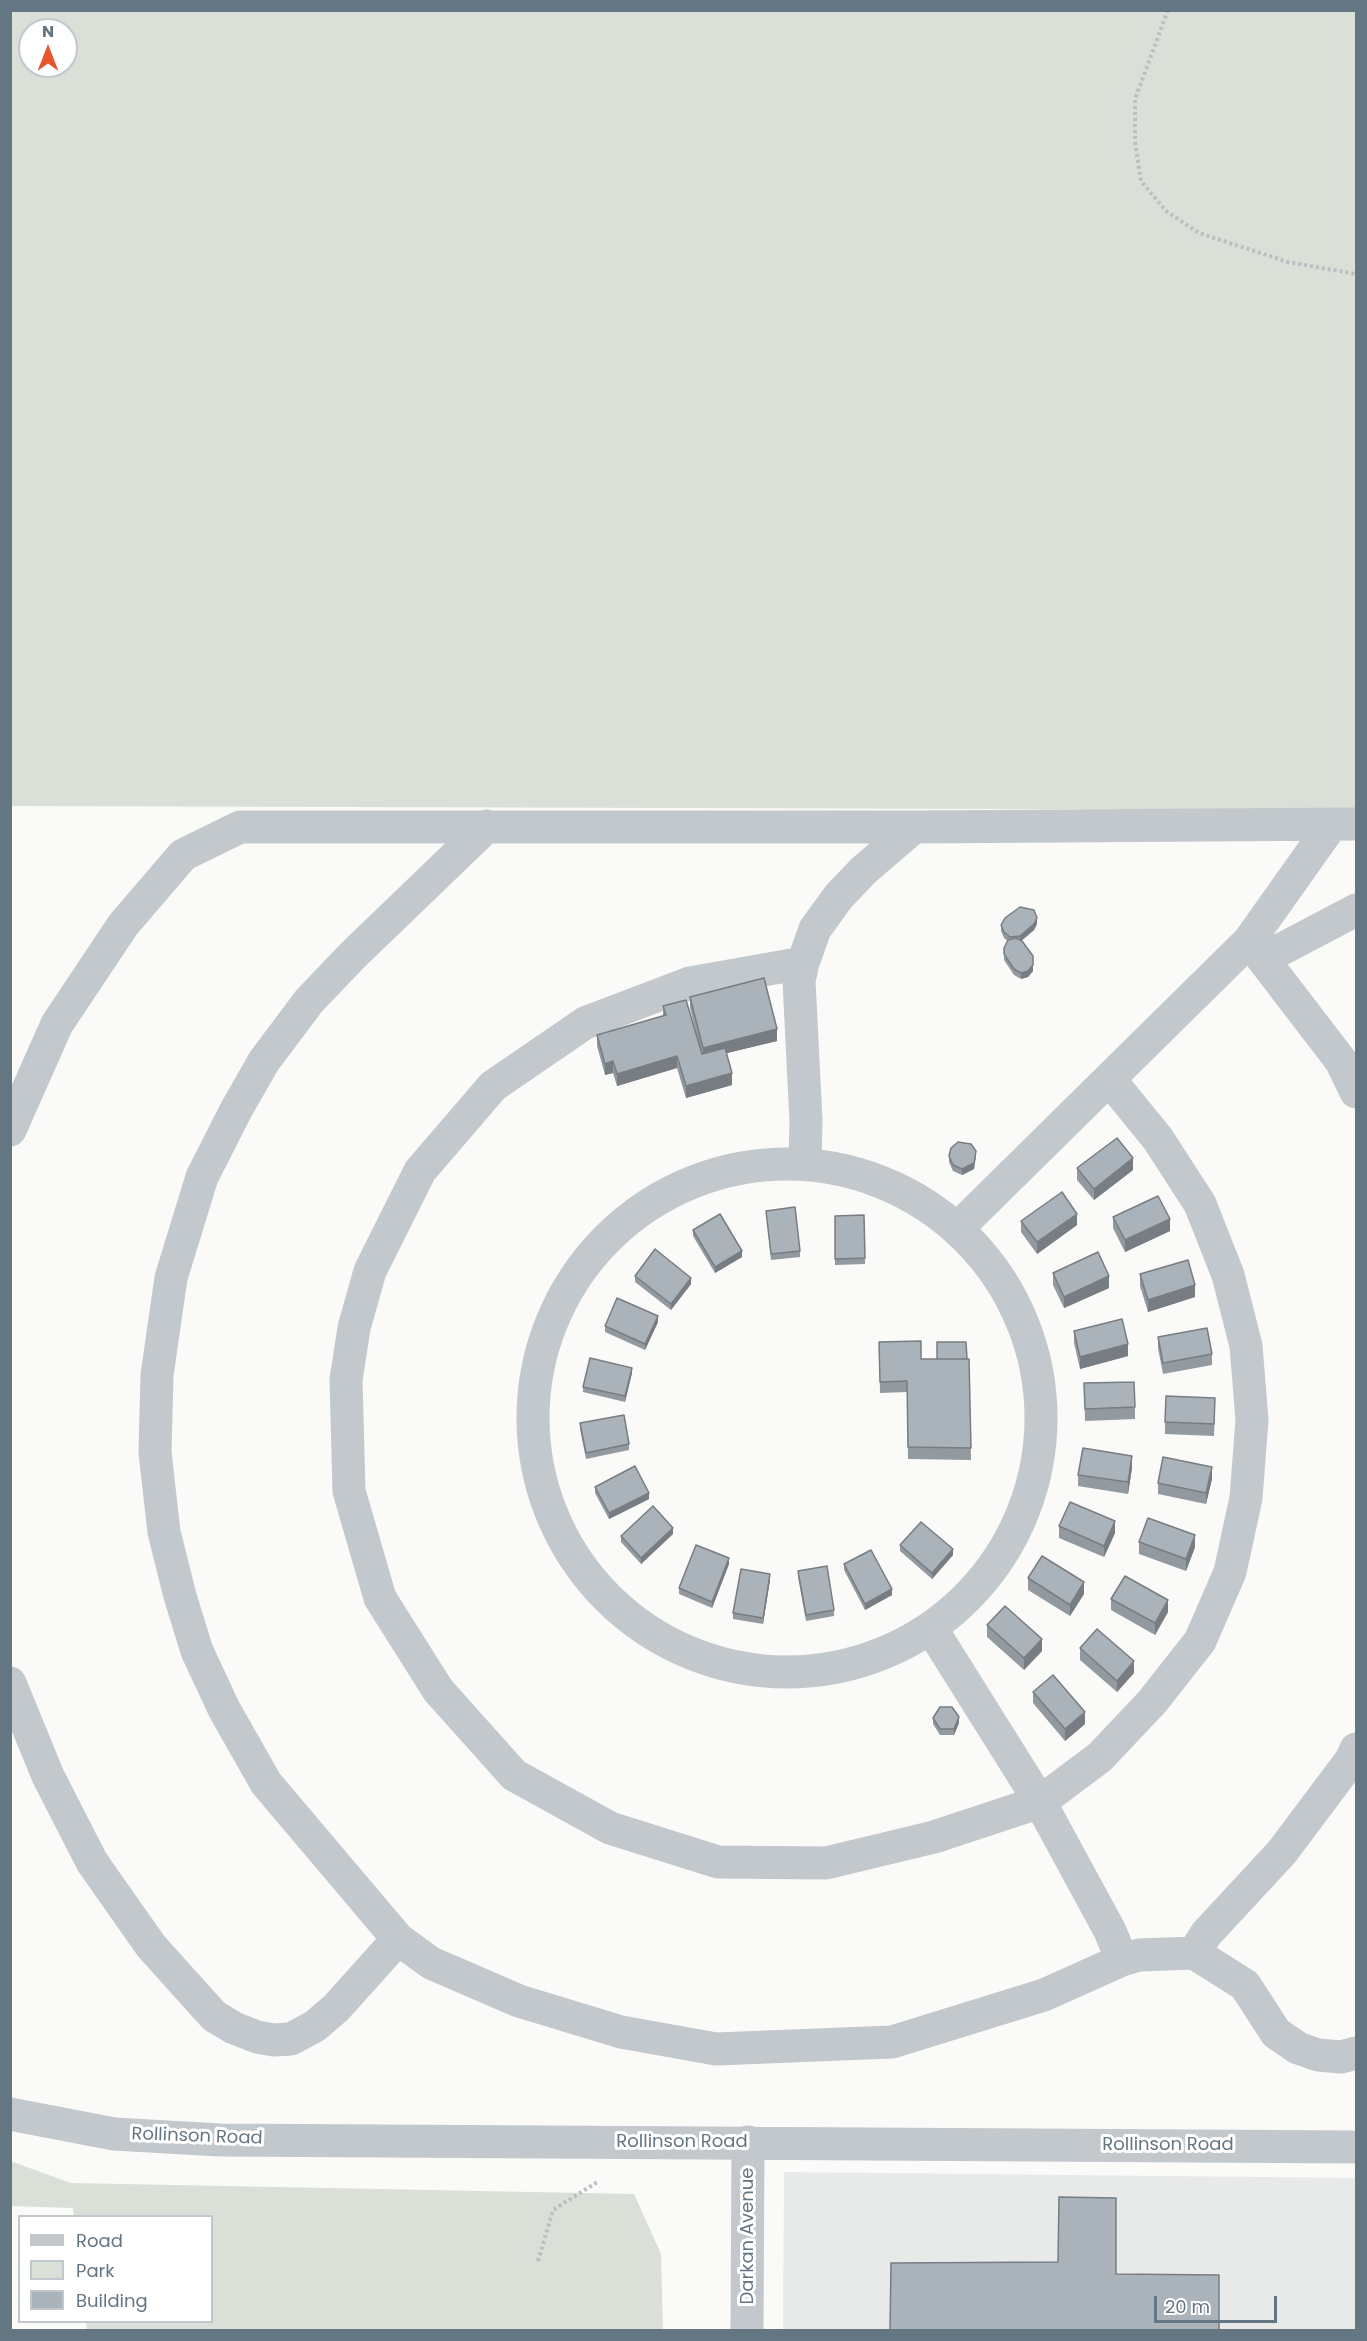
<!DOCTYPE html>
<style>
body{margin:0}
#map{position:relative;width:1367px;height:2341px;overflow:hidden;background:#fafaf8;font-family:Poppins,sans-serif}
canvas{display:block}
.frame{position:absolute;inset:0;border:12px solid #657683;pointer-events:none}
.legend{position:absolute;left:18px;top:2215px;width:195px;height:108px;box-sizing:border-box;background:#fff;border:2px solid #c1c8cd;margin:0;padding:8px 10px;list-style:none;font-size:18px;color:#657683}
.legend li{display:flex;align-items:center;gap:12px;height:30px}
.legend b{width:30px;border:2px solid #c1c8cd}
.north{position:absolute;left:18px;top:18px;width:60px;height:60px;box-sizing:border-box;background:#fff;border:2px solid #c1c8cd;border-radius:50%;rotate:0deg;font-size:16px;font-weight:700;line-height:24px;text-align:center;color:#657683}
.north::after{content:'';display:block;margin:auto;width:21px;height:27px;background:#e4572e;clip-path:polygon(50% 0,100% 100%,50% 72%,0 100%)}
.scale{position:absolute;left:1154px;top:2296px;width:123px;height:27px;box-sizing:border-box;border:3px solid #657683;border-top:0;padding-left:8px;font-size:18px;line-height:21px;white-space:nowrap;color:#657683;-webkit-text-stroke:4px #fff;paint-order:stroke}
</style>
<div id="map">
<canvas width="1367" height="2341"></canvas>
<div class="frame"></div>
<ul class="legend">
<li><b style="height:8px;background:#c3c8cc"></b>Road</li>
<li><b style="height:16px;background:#dadfd7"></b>Park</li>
<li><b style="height:16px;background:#aab3b9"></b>Building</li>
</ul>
<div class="north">N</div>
<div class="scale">20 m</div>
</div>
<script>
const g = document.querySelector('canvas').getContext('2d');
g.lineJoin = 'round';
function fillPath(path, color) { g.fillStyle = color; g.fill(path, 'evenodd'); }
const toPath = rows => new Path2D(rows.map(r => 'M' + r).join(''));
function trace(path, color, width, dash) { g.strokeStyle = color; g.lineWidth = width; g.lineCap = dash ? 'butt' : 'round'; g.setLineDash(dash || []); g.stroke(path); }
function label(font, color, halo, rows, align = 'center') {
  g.font = font + ' Poppins,sans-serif'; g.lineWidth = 6; g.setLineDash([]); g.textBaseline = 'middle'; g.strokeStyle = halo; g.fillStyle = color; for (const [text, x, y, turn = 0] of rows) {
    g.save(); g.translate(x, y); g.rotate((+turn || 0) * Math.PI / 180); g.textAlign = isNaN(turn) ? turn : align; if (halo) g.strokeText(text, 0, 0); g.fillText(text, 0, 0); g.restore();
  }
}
fillPath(toPath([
 [784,2172,1356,2178,1356,2330,783,2330]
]), '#e8e9e9');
fillPath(toPath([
 [11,11,1356,11,1356,810,11,806],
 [30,30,66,30,66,66,30,66],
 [10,2161,71,2183,634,2194,661,2254,663,2330,87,2330,86,2322,212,2322,212,2216,74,2216,73,2208,11,2206]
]), '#dadfd7');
trace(toPath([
 [1168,10,1135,99,1135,142,1141,181,1166,211,1199,233,1288,262,1356,274],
 [538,2261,553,2210,599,2181]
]), '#bbbfc2', 4, [3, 3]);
trace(toPath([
 [487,826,353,955,309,1001,264,1061,236,1110,202,1177,171,1278,157,1375,155,1452,164,1532,180,1596,197,1651,224,1709,266,1783,398,1939,431,1963,519,2001,621,2032,716,2049,892,2042,1044,1995,1122,1960],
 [1249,941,1341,1061,1356,1092],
 [1263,959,1356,910],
 [803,963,690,983,585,1023,493,1086,420,1171,370,1271,354,1328,346,1380,349,1491,380,1598,438,1690,514,1775,610,1828,718,1862,826,1863,934,1837,1040,1802,1100,1757,1152,1702,1200,1641,1230,1572,1246,1498,1252,1420,1246,1346,1228,1275,1200,1204,1158,1139,1110,1080],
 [10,1130,57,1024,123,925,183,855,240,827,914,827,1356,824],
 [805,1162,806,1121,799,981,803,963,815,929,839,896,864,870,914,827],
 '533 1418a254 254 0 1 1 508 0a254 254 0 1 1-508 0Z',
 [963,1223,1249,941,1332,824],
 [931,1628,1040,1802,1110,1931,1122,1960,1139,1955,1194,1953,1245,1985,1276,2033,1298,2048,1318,2055,1341,2057,1356,2053],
 [10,1683,48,1776,92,1862,151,1946,214,2016,234,2028,257,2037,274,2040,291,2039,315,2026,336,2008,398,1939],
 [1194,1953,1206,1934,1282,1852,1351,1760,1356,1749],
 [10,2114,114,2134,220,2140,1356,2147],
 [747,2330,748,2142]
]), '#c3c8cc', 33);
fillPath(toPath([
 [1037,924,1034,930,1022,940,1033,971,1028,977,1021,979,1014,975,1004,960,1004,948,1008,941,1004,938,1001,931,1001,925],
 [690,997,777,1041,726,1053,732,1085,686,1098,677,1068,617,1086,613,1073,605,1075,597,1046,597,1035,663,1016,663,1006,700,1049,690,1008],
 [949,1156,976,1157,974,1169,962,1175,953,1171,949,1162],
 [1077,1168,1133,1170,1094,1200,1077,1180],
 [766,1211,800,1251,800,1257,771,1260],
 [864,1215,865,1264,835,1265,835,1216],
 [1113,1217,1170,1231,1125,1252,1113,1228],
 [1021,1221,1077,1225,1037,1254,1021,1232],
 [693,1230,742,1257,715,1273,693,1236],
 [1053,1273,1109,1288,1064,1308,1053,1285],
 [1140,1274,1195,1297,1148,1312,1140,1286],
 [635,1276,691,1284,671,1310,635,1282],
 [658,1322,645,1350,605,1332,605,1326],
 [1074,1331,1128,1356,1080,1369,1074,1343],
 [1158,1337,1212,1354,1212,1365,1163,1374,1158,1348],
 [879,1342,921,1359,969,1359,971,1460,908,1459,907,1392,880,1393],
 [632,1373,625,1402,583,1392,583,1387],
 [1084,1383,1135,1407,1135,1419,1085,1421],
 [1215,1409,1214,1436,1165,1434,1165,1422],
 [580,1423,629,1444,629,1450,586,1459,580,1429],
 [1132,1468,1128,1494,1078,1486,1078,1475],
 [1212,1479,1206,1504,1158,1494,1158,1483],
 [595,1487,649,1499,609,1519,595,1493],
 [1059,1526,1115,1533,1104,1557,1059,1538],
 [673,1534,641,1564,621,1542,621,1536],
 [1139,1542,1195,1547,1186,1571,1139,1554],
 [900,1545,953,1555,932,1579,900,1551],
 [729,1564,712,1608,679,1594,679,1588],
 [844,1564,892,1595,865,1610,844,1570],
 [798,1571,834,1610,834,1616,806,1621,798,1577],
 [1028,1578,1084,1594,1070,1616,1028,1590],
 [770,1580,763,1624,733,1619,733,1613],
 [1111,1599,1168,1612,1155,1635,1111,1610],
 [987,1625,1042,1651,1024,1670,987,1637],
 [1080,1648,1134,1673,1117,1692,1080,1660],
 [1033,1692,1085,1724,1065,1741,1033,1703],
 [933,1718,959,1723,954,1735,940,1735,933,1724]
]), '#929a9f');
fillPath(toPath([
 [1037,918,1037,924,1034,930,1020,942,1020,936],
 [1033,965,1033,971,1028,977,1021,979,1021,973],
 [777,1029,777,1041,703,1059,703,1048],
 [677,1056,677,1068,617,1086,617,1074],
 [613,1061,613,1073,605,1075,605,1064],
 [732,1073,732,1085,686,1098,686,1086],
 [976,1151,974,1169,962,1175,962,1169],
 [1133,1158,1133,1170,1094,1200,1094,1189],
 [1077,1214,1077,1225,1037,1254,1037,1242],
 [1170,1219,1170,1231,1125,1252,1125,1240],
 [742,1251,742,1257,715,1273,715,1267],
 [1109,1276,1109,1288,1064,1308,1064,1297],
 [691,1278,691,1284,671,1310,671,1304],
 [1195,1285,1195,1297,1148,1312,1148,1300],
 [658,1316,658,1322,645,1350,645,1344],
 [1128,1344,1128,1356,1080,1369,1080,1357],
 [632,1368,632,1373,625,1402,625,1396],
 [1132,1456,1132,1468,1128,1494,1128,1482],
 [1212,1467,1212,1479,1206,1504,1206,1493],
 [649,1493,649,1499,609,1519,609,1513],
 [1115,1521,1115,1533,1104,1557,1104,1546],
 [673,1528,673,1534,641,1564,641,1558],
 [1195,1535,1195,1547,1186,1571,1186,1559],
 [953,1549,953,1555,932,1579,932,1573],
 [729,1558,729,1564,712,1608,712,1602],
 [770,1574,770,1580,763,1624,763,1618],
 [1084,1582,1084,1594,1070,1616,1070,1605],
 [892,1589,892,1595,865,1610,865,1604],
 [1168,1600,1168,1612,1155,1635,1155,1623],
 [1042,1639,1042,1651,1024,1670,1024,1658],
 [1134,1661,1134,1673,1117,1692,1117,1681],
 [1085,1712,1085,1724,1065,1741,1065,1729],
 [959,1717,959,1723,954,1735,954,1729]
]), '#777d82');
const building = toPath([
 [1020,907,1034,910,1037,918,1034,924,1020,936,1010,937,1004,932,1001,925,1005,918,1020,907],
 [1016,938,1022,941,1033,956,1033,965,1028,971,1021,973,1014,969,1004,954,1004,948,1008,940,1016,938],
 [764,978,777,1029,703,1048,690,997,764,978],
 [686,1000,702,1054,725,1048,732,1073,686,1086,677,1056,617,1074,613,1061,605,1064,597,1035,666,1015,663,1006,686,1000],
 [1117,1138,1133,1158,1094,1189,1077,1168,1117,1138],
 [958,1142,971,1144,976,1151,974,1163,962,1169,953,1165,949,1156,951,1148,958,1142],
 [1062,1192,1077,1214,1037,1242,1021,1221,1062,1192],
 [1158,1196,1170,1219,1125,1240,1113,1217,1158,1196],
 [795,1207,800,1251,771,1254,766,1211,795,1207],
 [720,1214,742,1251,715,1267,693,1230,720,1214],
 [864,1215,865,1258,835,1259,835,1216,864,1215],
 [655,1249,691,1278,671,1304,635,1276,655,1249],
 [1098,1252,1109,1276,1064,1297,1053,1273,1098,1252],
 [1188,1260,1195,1285,1148,1300,1140,1274,1188,1260],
 [617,1298,658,1316,645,1344,605,1326,617,1298],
 [1122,1319,1128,1344,1080,1357,1074,1331,1122,1319],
 [1207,1328,1212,1354,1163,1363,1158,1337,1207,1328],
 [921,1341,921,1359,969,1359,971,1448,908,1447,907,1381,880,1382,879,1342,921,1341],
 [937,1342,966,1342,967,1359,937,1359,937,1342],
 [590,1358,632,1368,625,1396,583,1387,590,1358],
 [1134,1382,1135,1407,1085,1409,1084,1383,1134,1382],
 [1166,1396,1215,1398,1214,1424,1165,1422,1166,1396],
 [624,1415,629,1444,586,1453,580,1423,624,1415],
 [1083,1448,1132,1456,1128,1482,1078,1475,1083,1448],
 [1163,1457,1212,1467,1206,1493,1158,1483,1163,1457],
 [635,1466,649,1493,609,1513,595,1487,635,1466],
 [1070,1502,1115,1521,1104,1546,1059,1526,1070,1502],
 [653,1506,673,1528,641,1558,621,1536,653,1506],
 [1148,1518,1195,1535,1186,1559,1139,1542,1148,1518],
 [921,1522,953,1549,932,1573,900,1545,921,1522],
 [696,1545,729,1558,712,1602,679,1588,696,1545],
 [871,1550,892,1589,865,1604,844,1564,871,1550],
 [1042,1556,1084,1582,1070,1605,1028,1578,1042,1556],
 [827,1566,834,1610,806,1615,798,1571,827,1566],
 [741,1569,770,1574,763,1618,733,1613,741,1569],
 [1125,1576,1168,1600,1155,1623,1111,1599,1125,1576],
 [1005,1606,1042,1639,1024,1658,987,1625,1005,1606],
 [1097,1629,1134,1661,1117,1681,1080,1648,1097,1629],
 [1053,1675,1085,1712,1065,1729,1033,1692,1053,1675],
 [940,1707,952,1707,959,1717,954,1729,940,1729,933,1718,940,1707],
 [1059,2197,1116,2198,1116,2274,1219,2275,1219,2331,890,2331,891,2263,1058,2262,1059,2197]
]);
fillPath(building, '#aab3b9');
trace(building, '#777d82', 1.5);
label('18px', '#657683', '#fff', [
 ["Rollinson Road",197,2137,2],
 ["Rollinson Road",682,2142],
 ["Rollinson Road",1168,2145],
 ["Darkan Avenue",748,2236,-90]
]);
</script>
